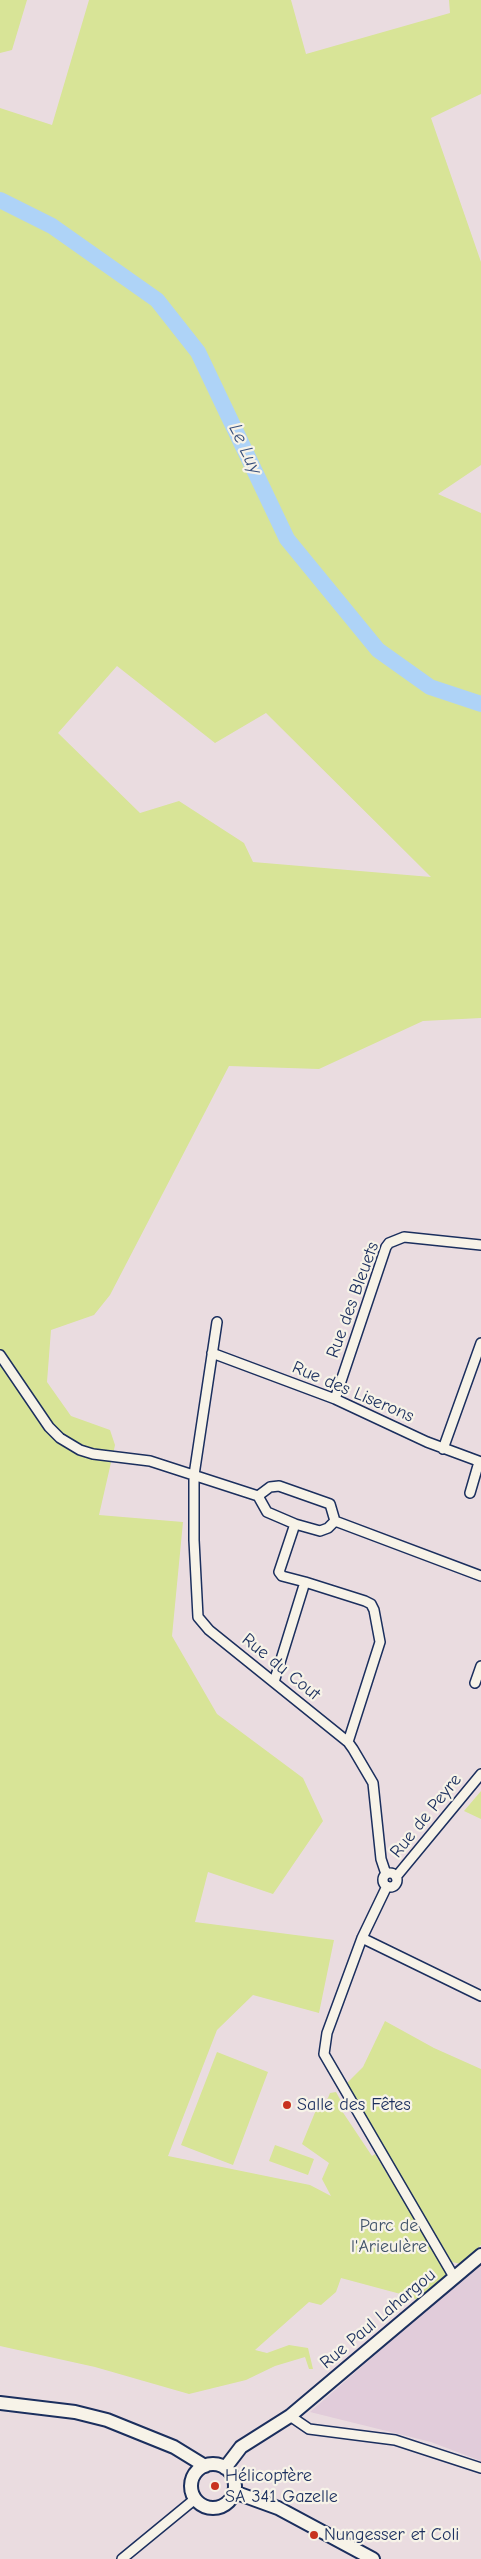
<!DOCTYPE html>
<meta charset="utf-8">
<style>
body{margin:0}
canvas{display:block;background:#eadce0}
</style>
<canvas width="481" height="2559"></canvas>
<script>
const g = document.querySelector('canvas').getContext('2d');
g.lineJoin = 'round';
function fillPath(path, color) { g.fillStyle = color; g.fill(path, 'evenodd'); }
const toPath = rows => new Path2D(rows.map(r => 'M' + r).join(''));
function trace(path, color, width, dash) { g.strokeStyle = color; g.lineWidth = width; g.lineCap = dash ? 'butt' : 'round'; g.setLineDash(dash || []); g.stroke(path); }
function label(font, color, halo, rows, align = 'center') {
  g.font = font + ' "Comic Neue",sans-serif'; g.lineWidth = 4.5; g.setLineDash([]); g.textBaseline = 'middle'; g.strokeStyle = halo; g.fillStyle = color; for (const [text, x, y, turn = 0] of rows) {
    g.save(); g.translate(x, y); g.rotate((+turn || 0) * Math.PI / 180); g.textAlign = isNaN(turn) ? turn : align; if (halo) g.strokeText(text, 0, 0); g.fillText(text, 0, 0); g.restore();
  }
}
fillPath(toPath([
 [481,2262,481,2461,431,2442,310,2412]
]), '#e1ccda');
fillPath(toPath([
 [0,0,27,0,12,50,0,53],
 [89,0,291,0,306,54,450,13,449,0,481,0,481,94,431,118,481,262,481,465,438,494,481,513,481,1018,423,1021,319,1069,229,1066,110,1295,94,1315,51,1330,47,1382,71,1416,110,1430,115,1445,99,1515,183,1522,172,1636,217,1714,303,1778,323,1821,273,1894,208,1872,195,1922,334,1940,319,2013,253,1995,217,2030,168,2156,310,2185,331,2196,322,2179,329,2163,302,2144,316,2110,328,2098,330,2093,336,2092,341,2101,338,2105,372,2156,375,2154,449,2275,419,2302,410,2295,408,2296,341,2278,336,2292,321,2305,309,2302,255,2350,267,2353,289,2345,308,2348,313,2369,309,2369,305,2357,275,2366,246,2380,189,2394,95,2367,0,2346,0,108,52,125],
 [117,666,215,743,266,713,431,877,253,862,244,843,179,801,140,813,58,733],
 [481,1791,481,1819,464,1811],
 [385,2021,434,2048,481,2069,481,2245,461,2264,452,2262,346,2084,363,2067],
 [217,2052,268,2072,233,2165,181,2145],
 [275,2145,314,2159,308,2175,269,2161]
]), '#d8e497');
trace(toPath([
 [0,200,52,226,157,300,198,352,287,539,378,650,430,687,481,704]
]), '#aed3f7', 16);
const street = toPath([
 [217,1322,194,1475,194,1540,198,1617,209,1630,348,1742,353,1749,373,1783,381,1859,386,1874],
 [212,1353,335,1399,427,1442,481,1462],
 [0,1355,49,1427,60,1438,80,1450,93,1454,150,1461,258,1496,270,1487,279,1486,330,1504,335,1521,481,1576],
 [335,1399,386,1247,389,1243,404,1237,481,1245],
 [443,1449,481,1343],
 [470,1493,479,1462],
 [258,1496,267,1512,295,1524,320,1531,328,1528,335,1521],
 [305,1582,365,1601,371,1604,374,1610,380,1642,348,1742],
 [274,1682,305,1582,282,1576,279,1572,295,1524],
 [475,1683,481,1666],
 '383 1880a7 7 0 1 1 14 0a7 7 0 1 1-14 0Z',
 [396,1877,481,1774],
 [387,1886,362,1938,327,2033,324,2054,454,2277],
 [362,1938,481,1996],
 [290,2416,309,2429,395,2440,481,2468],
 [122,2559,195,2499]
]);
const secondary = toPath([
 [0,2403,75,2412,107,2420,174,2447,205,2466],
 '191 2486a22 22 0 1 1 44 0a22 22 0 1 1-44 0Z',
 [225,2468,241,2447,290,2416,481,2255],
 [234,2492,278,2508,373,2559]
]);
trace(street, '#1b2f5e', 12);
trace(secondary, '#1b2f5e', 16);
trace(street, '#f7f3e8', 9);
trace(secondary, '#f7f3e8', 12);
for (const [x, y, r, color] of [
 [287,2105,5,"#c8321e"],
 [215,2486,5,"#c8321e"],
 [314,2535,5,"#c8321e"]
]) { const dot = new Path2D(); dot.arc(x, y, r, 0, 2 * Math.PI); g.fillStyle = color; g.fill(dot); trace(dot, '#f7f3e8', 2); }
label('18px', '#1b2f5e', '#f7f3e8', [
 ["Rue des Bleuets",353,1300,-70],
 ["Rue des Liserons",353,1392,23],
 ["Rue du Cout",281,1667,39],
 ["Rue de Peyre",426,1816,-51],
 ["Rue Paul Lahargou",378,2319,-40]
]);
label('18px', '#1b2f5e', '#f7f3e8', [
 ["Salle des Fêtes",297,2105],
 ["Hélicoptère",225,2476],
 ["SA 341 Gazelle",225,2497],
 ["Nungesser et Coli",324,2535]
], 'left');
label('18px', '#415369', '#f7f3e8', [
 ["Parc de",389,2226],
 ["l'Arieulère",389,2247]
]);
label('italic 19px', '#38507d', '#f7f3e8', [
 ["Le Luy",245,449,65]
]);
</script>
